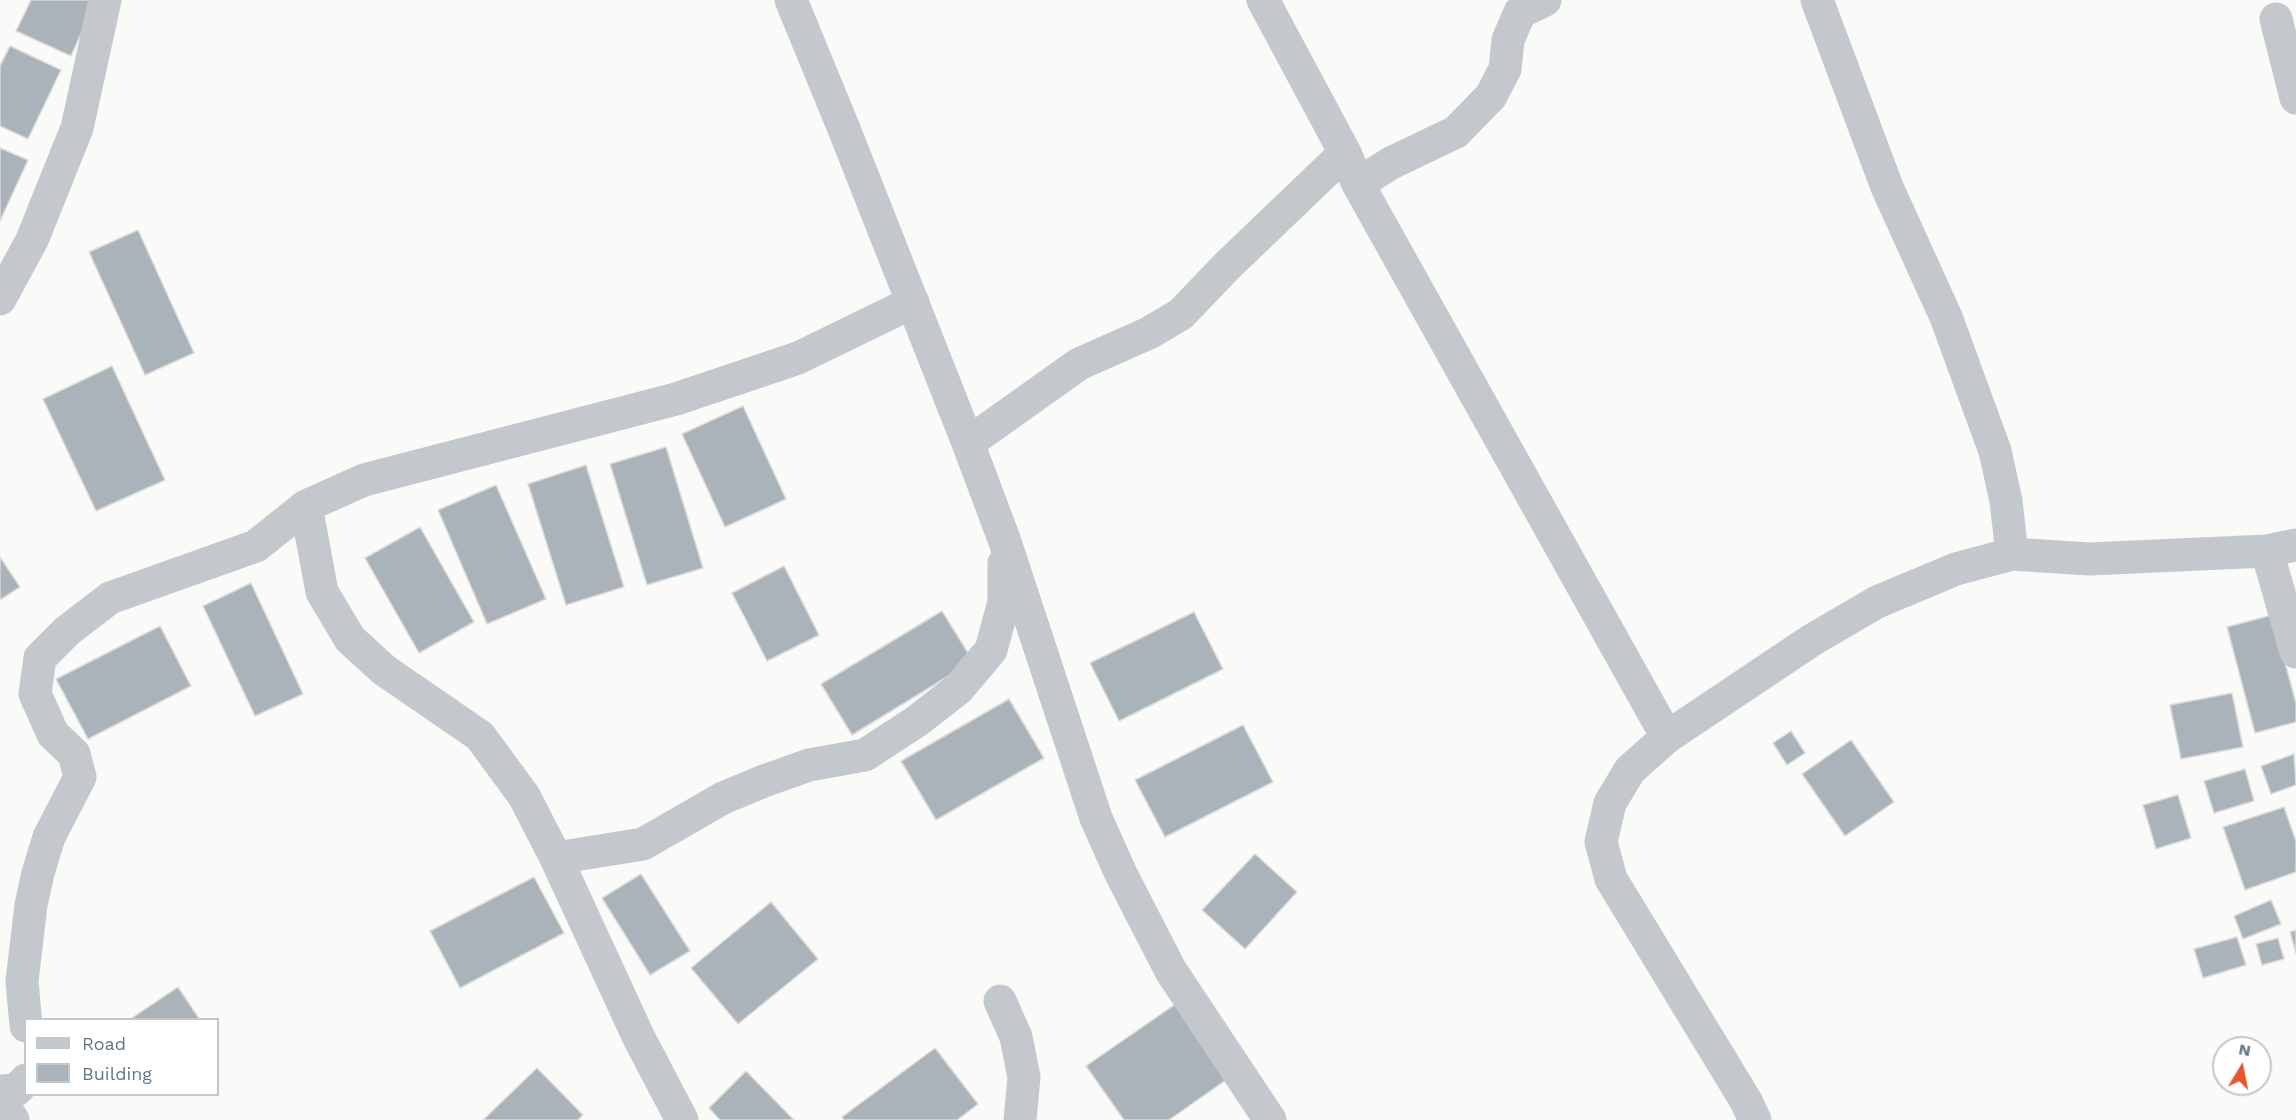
<!DOCTYPE html>
<style>
body{margin:0}
#map{position:relative;width:2296px;height:1120px;overflow:hidden;background:#fafaf8;font-family:"Work Sans",sans-serif}
canvas{display:block}
.legend{position:absolute;left:24px;top:1018px;width:195px;height:78px;box-sizing:border-box;background:#fff;border:2px solid #c1c8cd;margin:0;padding:8px 10px;list-style:none;font-size:18px;color:#657683}
.legend li{display:flex;align-items:center;gap:12px;height:30px}
.legend b{width:30px;border:2px solid #c1c8cd}
.north{position:absolute;left:2212px;top:1036px;width:60px;height:60px;box-sizing:border-box;background:#fff;border:2px solid #c1c8cd;border-radius:50%;rotate:10deg;font-size:16px;font-weight:700;line-height:24px;text-align:center;color:#657683}
.north::after{content:'';display:block;margin:auto;width:21px;height:27px;background:#e4572e;clip-path:polygon(50% 0,100% 100%,50% 72%,0 100%)}
</style>
<div id="map">
<canvas width="2296" height="1120"></canvas>
<ul class="legend">
<li><b style="height:8px;background:#c3c8cc"></b>Road</li>
<li><b style="height:16px;background:#aab3b9"></b>Building</li>
</ul>
<div class="north">N</div>
</div>
<script>
const g = document.querySelector('canvas').getContext('2d');
g.lineJoin = 'round';
function fillPath(path, color) { g.fillStyle = color; g.fill(path, 'evenodd'); }
const toPath = rows => new Path2D(rows.map(r => 'M' + r).join(''));
function trace(path, color, width, dash) { g.strokeStyle = color; g.lineWidth = width; g.lineCap = dash ? 'butt' : 'round'; g.setLineDash(dash || []); g.stroke(path); }
const building = toPath([
 [31,0,96,0,71,56,16,31,31,0],
 [10,46,61,70,28,139,0,126,0,66,10,46],
 [0,148,28,160,0,221,0,148],
 [138,230,194,353,145,375,89,252,138,230],
 [112,366,165,480,96,511,43,399,112,366],
 [743,406,786,499,725,527,682,434,743,406],
 [666,447,703,568,647,585,610,464,666,447],
 [586,465,624,587,566,605,528,484,586,465],
 [496,485,546,599,487,624,438,510,496,485],
 [420,527,474,622,419,653,365,558,420,527],
 [0,557,20,587,0,600,0,557],
 [784,566,819,635,767,661,732,593,784,566],
 [251,583,303,694,255,716,203,606,251,583],
 [942,611,973,661,852,735,821,684,942,611],
 [1194,612,1223,669,1119,721,1090,663,1194,612],
 [2272,615,2296,703,2296,722,2255,733,2227,627,2272,615],
 [160,626,191,686,88,739,56,679,160,626],
 [2232,693,2243,747,2181,759,2170,705,2232,693],
 [1009,699,1044,758,936,820,901,761,1009,699],
 [1243,725,1273,782,1165,837,1135,780,1243,725],
 [1791,731,1805,753,1787,765,1773,743,1791,731],
 [1851,740,1894,802,1845,836,1802,774,1851,740],
 [2294,754,2296,785,2271,794,2261,766,2294,754],
 [2245,769,2254,801,2214,813,2204,781,2245,769],
 [2178,795,2191,838,2156,849,2143,805,2178,795],
 [2284,807,2296,841,2296,872,2245,890,2223,827,2284,807],
 [1255,854,1297,892,1245,949,1202,910,1255,854],
 [641,874,690,951,650,975,602,898,641,874],
 [534,877,564,933,460,988,430,931,534,877],
 [2271,900,2281,924,2243,939,2234,916,2271,900],
 [771,902,818,959,738,1024,691,968,771,902],
 [2296,930,2296,953,2290,932,2296,930],
 [2237,937,2246,965,2203,978,2194,949,2237,937],
 [2278,938,2284,959,2262,965,2256,944,2278,938],
 [178,987,200,1020,129,1020,178,987],
 [1180,1001,1233,1075,1169,1120,1124,1120,1086,1066,1180,1001],
 [935,1048,978,1104,957,1120,844,1120,842,1117,935,1048],
 [537,1068,583,1115,578,1120,483,1120,537,1068],
 [746,1071,794,1120,720,1120,709,1108,746,1071]
]);
fillPath(building, '#aab3b9');
trace(building, '#dcdcda', 1.5);
trace(toPath([
 [791,0,844,129,968,443,1004,539,1096,818,1121,874,1171,971,1270,1120],
 [1263,0,1345,153,1358,184,1667,737],
 [1817,0,1887,187,1946,317,1995,451,2006,501,2012,554],
 [2276,19,2296,98],
 [1358,184,1391,163,1456,132,1491,96,1505,69,1508,40,1520,12,1545,0],
 [0,299,32,240,77,128,105,0],
 [968,443,1079,364,1149,333,1181,314,1227,266,1345,153],
 [306,506,322,592,350,639,384,670,480,736,524,796,556,858,639,1038,682,1120],
 [2267,551,2296,652],
 [556,858,643,844,723,798,764,781,809,765,865,755,917,721,958,689,991,650,1004,602,1004,563],
 [1000,1001,1016,1037,1024,1077,1020,1120],
 [26,1026,22,981,31,905,38,873,49,837,80,777,74,754,53,734,35,694,40,658,67,631,110,598,256,546,306,506,364,480,676,399,798,358,913,302],
 [0,1091,16,1090,26,1080],
 [0,1100,13,1120],
 [1755,1120,1746,1101,1611,879,1601,842,1610,803,1630,770,1667,737,1812,640,1877,602,1956,569,2012,554,2089,559,2267,551,2296,545]
]), '#c3c8cc', 33);
</script>
